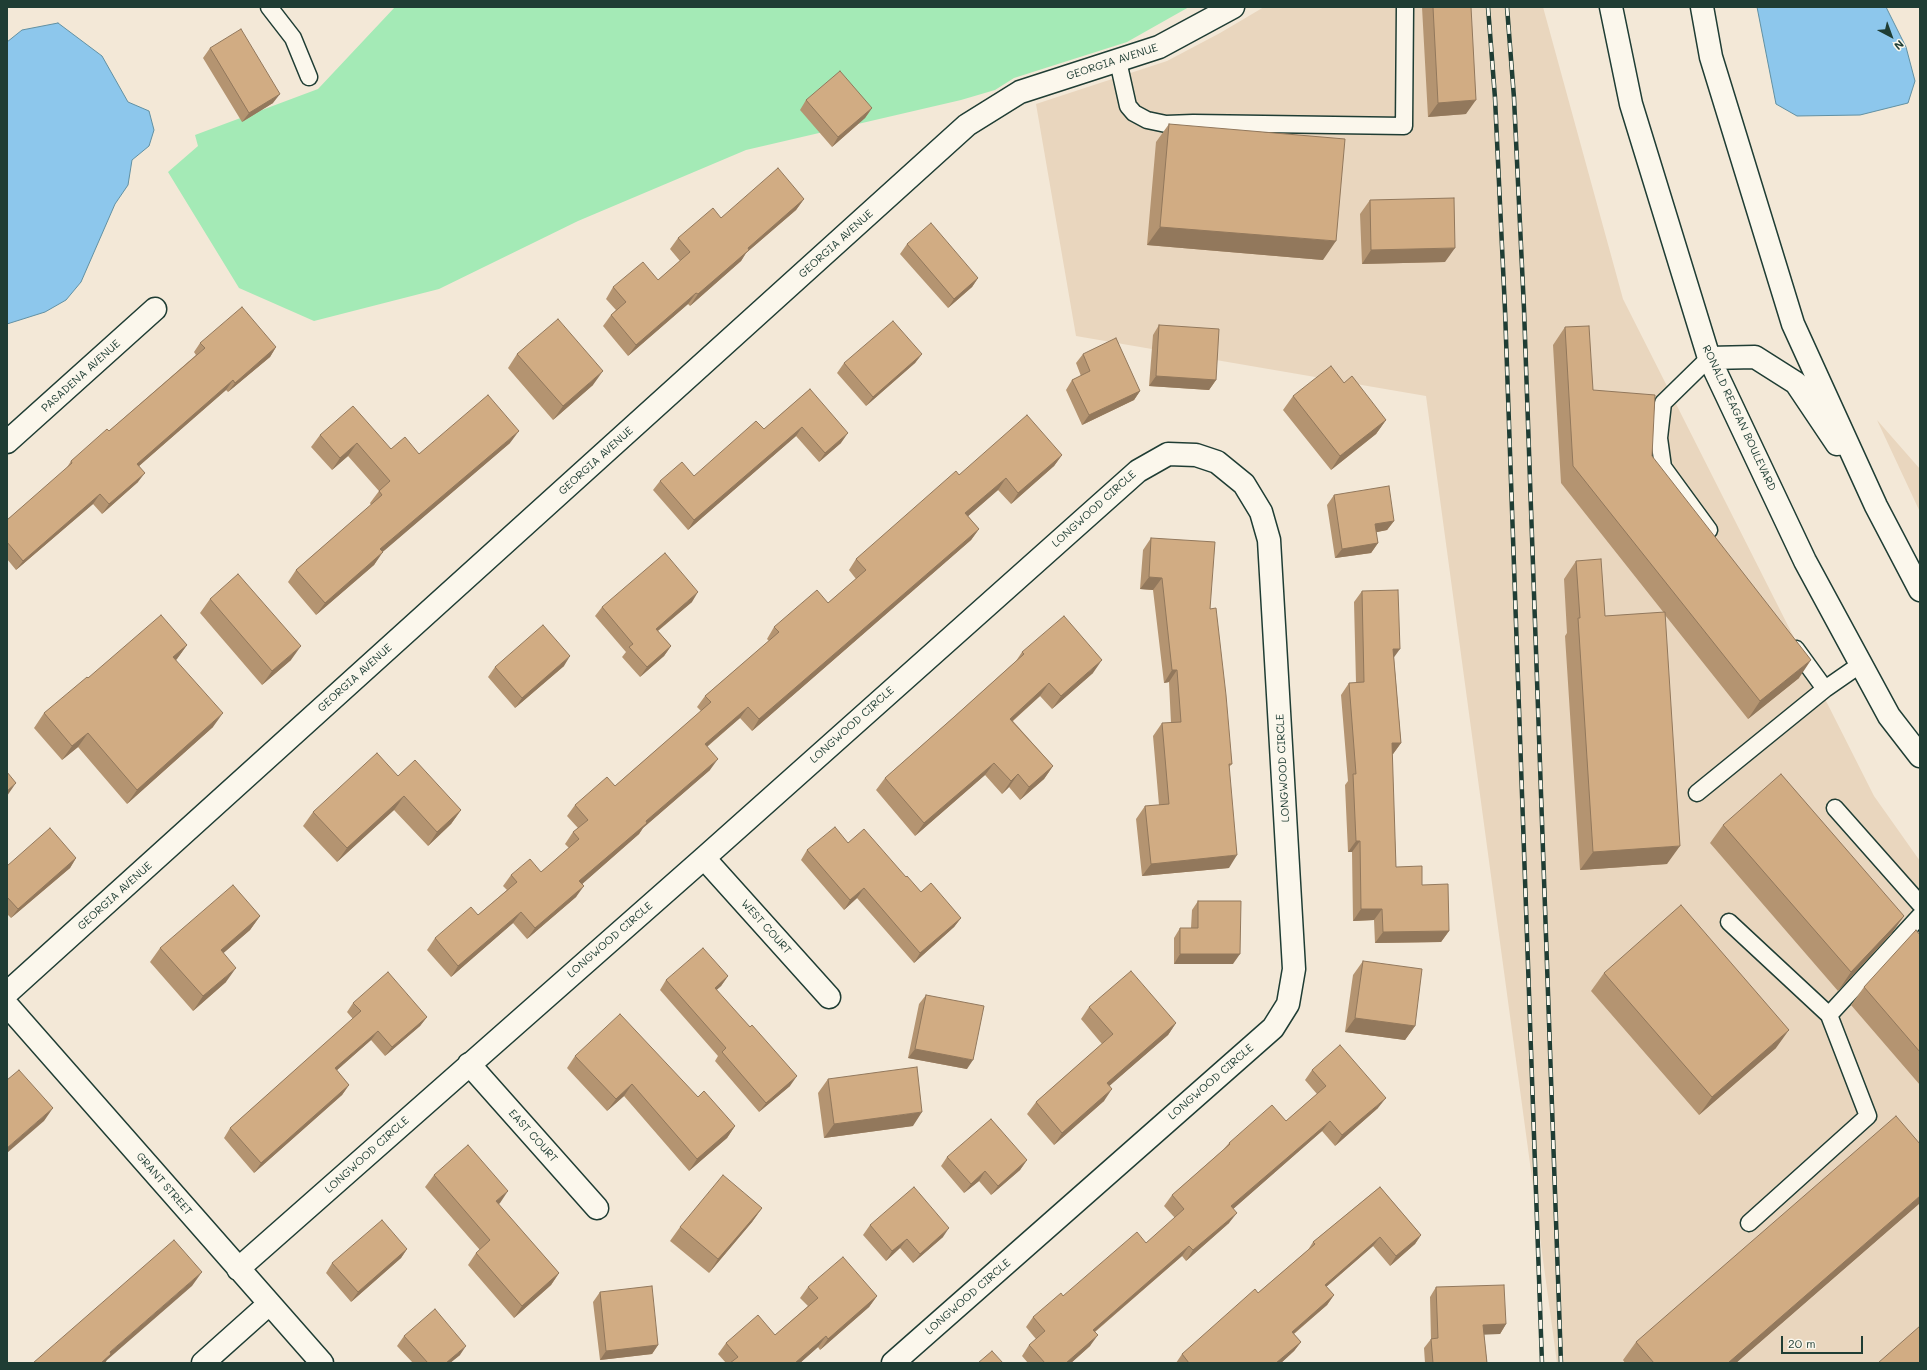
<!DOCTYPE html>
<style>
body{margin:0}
#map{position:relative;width:1927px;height:1370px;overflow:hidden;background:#f3e8d7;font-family:Mali,sans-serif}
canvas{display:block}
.frame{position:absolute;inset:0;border:8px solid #1f3d34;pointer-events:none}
.north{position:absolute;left:1871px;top:16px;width:40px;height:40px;-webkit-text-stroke:3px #fbf7ec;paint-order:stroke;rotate:139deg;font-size:11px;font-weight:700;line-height:16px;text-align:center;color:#1f3d34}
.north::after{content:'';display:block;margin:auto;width:14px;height:18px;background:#1f3d34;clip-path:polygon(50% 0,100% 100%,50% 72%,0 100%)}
.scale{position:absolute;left:1781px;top:1336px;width:82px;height:18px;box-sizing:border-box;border:2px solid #1f3d34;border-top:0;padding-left:5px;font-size:12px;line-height:14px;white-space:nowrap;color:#1f3d34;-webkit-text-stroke:3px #fbf7ec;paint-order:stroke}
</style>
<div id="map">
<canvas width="1927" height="1370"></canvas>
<div class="frame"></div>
<div class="north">N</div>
<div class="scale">20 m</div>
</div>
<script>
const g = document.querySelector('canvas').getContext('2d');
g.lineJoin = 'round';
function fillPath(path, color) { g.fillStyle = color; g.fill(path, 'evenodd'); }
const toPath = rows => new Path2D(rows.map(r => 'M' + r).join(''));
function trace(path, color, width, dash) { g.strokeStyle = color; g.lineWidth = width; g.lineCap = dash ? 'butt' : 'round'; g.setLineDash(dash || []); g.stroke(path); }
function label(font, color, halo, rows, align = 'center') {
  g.font = font + ' Mali,sans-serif'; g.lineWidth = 3; g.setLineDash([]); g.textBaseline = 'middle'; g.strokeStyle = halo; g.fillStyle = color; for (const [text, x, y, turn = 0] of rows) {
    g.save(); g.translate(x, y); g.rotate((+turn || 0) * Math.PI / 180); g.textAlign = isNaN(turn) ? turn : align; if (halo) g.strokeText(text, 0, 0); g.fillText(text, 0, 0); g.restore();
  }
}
fillPath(toPath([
 [1264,7,1543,7,1623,299,1874,796,1920,861,1920,1363,1557,1363,1426,396,1076,336,1036,104,1167,61,1220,33],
 [1877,420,1920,469,1920,512]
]), '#e9d6be');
fillPath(toPath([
 [395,7,1189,7,1127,42,1014,78,995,90,961,100,746,150,578,221,439,289,314,321,239,288,168,172,198,146,195,135,318,89]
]), '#a4eab6');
const water = toPath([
 [1757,7,1886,7,1906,47,1915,81,1908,103,1860,115,1797,116,1776,104,1757,7],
 [58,23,102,56,128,102,149,111,154,130,149,146,132,160,128,185,115,204,81,282,66,300,45,312,7,324,7,42,22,30,58,23]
]);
fillPath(water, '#8dc7ec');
trace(water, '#6190a2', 1);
const lane = toPath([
 [269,7,293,38,309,77],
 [1118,61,1128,106,1134,113,1147,120,1166,124,1193,123,1404,126,1405,7],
 [1709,530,1663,467,1659,438,1663,403,1709,358],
 [1796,649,1825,689,1861,664],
 [1697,793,1825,689],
 [1835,808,1920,904],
 [1729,922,1829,1015],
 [1749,1223,1868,1116,1829,1015,1920,916]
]);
const street = toPath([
 [7,442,155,309],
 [704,858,829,997],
 [7,993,967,125,1020,92,1159,47,1233,7],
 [7,1005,322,1363],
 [469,1064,597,1208],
 [238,1269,704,858,1138,471,1168,454,1196,455,1217,462,1244,484,1261,512,1269,540,1294,969,1288,1004,1273,1028,893,1363],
 [203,1363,269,1304]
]);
const secondary = toPath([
 [1611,7,1631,104,1709,358,1805,561,1889,716,1920,756],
 [1702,7,1711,57,1793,324,1876,506,1920,590],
 [1709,358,1755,357,1796,383,1837,444]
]);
trace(lane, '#1f3d34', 19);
trace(street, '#1f3d34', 25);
trace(secondary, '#1f3d34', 25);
trace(lane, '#fbf7ec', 16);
trace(street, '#fbf7ec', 22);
trace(secondary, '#fbf7ec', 22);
const rail = toPath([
 [1488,7,1495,98,1505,310,1542,1363],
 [1507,7,1514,98,1524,309,1561,1363]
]);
trace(rail, '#1f3d34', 4.5);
trace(rail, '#fbf7ec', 3, [9]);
fillPath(toPath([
 [1422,7,1471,7,1466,114,1428,117],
 [210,48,273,103,242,122,203,58],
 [806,100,872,108,865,118,832,147,800,110],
 [1169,124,1323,260,1147,245,1156,142],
 [804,199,796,210,746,253,741,261,690,306,688,304,628,356,603,326,611,315,616,310,606,299,613,287,658,280,680,261,670,249,678,238,721,218],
 [1370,200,1445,262,1362,264,1360,214],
 [907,244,978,278,972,287,948,308,900,254],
 [1159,325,1216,380,1209,390,1149,386,1153,335],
 [1565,327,1593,390,1652,456,1799,678,1748,719,1665,615,1667,864,1580,870,1565,636,1567,633,1564,579,1576,561,1605,616,1664,613,1561,483,1553,345],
 [200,343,276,347,270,357,228,392,226,390,139,466,138,482,102,514,93,504,16,570,7,559,7,520,66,469,71,461,109,431,196,355,194,352],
 [517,354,593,385,553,420,508,368],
 [922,354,915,363,866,406,837,373,844,363],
 [1083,354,1140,391,1134,400,1082,425,1066,390,1072,380,1081,376,1076,363],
 [1344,383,1386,420,1376,434,1331,470,1283,410,1293,396],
 [810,389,841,443,819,462,796,436,688,530,653,490,660,481,694,476,764,429],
 [320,435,391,449,419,454,510,443,382,552,374,565,316,615,288,582,296,570,371,505,370,503,379,491,348,456,332,470,311,447],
 [1062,455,1054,466,1011,504,998,490,968,516,979,529,971,540,752,731,740,718,707,747,710,770,643,828,639,834,582,884,576,897,527,939,513,923,451,977,427,950,435,938,478,915,507,890,503,886,511,875,541,872,569,848,565,844,573,832,578,828,567,816,575,805,615,786,701,711,697,707,705,696,769,641,767,639,774,627,828,603,856,579,849,570,856,559,959,475],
 [1334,495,1394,521,1387,530,1376,532,1378,543,1371,553,1335,558,1327,505],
 [1151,538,1210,609,1232,764,1229,767,1229,868,1142,876,1136,819,1145,806,1159,805,1153,736,1162,723,1171,723,1169,682,1164,683,1153,590,1140,589,1143,550],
 [1362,591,1394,658,1401,743,1393,754,1392,754,1396,867,1422,885,1449,931,1441,942,1375,943,1374,920,1353,921,1352,852,1348,852,1345,785,1348,781,1341,695,1349,683,1356,683,1354,602],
 [210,599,291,660,262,685,200,613],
 [692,602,658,631,671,646,664,656,640,677,622,657,626,652,595,616,602,607],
 [187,645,176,660,213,727,127,804,78,747,62,760,34,728,44,713,88,678],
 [1022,652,1093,673,1052,709,1040,696,1013,721,1053,766,1044,779,1020,800,1009,787,1002,794,985,775,915,836,876,790,885,778,954,717,1016,661],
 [564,666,515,708,488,677,495,667],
 [398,776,461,810,451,824,428,846,394,810,337,862,303,826,313,812],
 [1723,825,1904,916,1891,934,1838,991,1710,843],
 [848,843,906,877,921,892,961,918,954,927,914,963,857,898,844,910,801,860,807,850],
 [76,858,70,868,11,918,7,914,7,866],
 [1198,901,1233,964,1174,964,1174,938,1180,928,1191,928,1192,910],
 [260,916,250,930,223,953,226,982,193,1011,150,962,160,948],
 [1920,935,1920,1085,1851,1005,1864,987],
 [1363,961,1415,1026,1405,1040,1345,1032,1353,975],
 [1604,973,1776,1048,1699,1115,1591,991],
 [728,976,721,986,716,990,790,1086,759,1112,715,1061,718,1056,660,990,666,980],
 [926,995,967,1069,908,1058,919,1004],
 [353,1003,427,1017,420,1026,385,1056,371,1040,336,1071,349,1085,342,1095,254,1173,224,1138,230,1128,353,1019,347,1012],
 [1089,1007,1176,1023,1168,1035,1109,1086,1104,1101,1054,1145,1027,1114,1036,1102,1102,1044,1081,1019],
 [575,1056,698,1097,735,1126,727,1138,689,1171,624,1096,607,1111,567,1068],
 [1312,1070,1378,1108,1335,1146,1322,1131,1233,1209,1229,1223,1186,1261,1182,1256,1095,1332,1090,1346,1071,1363,1028,1363,1022,1356,1029,1345,1036,1339,1026,1327,1033,1317,1063,1296,1146,1243,1175,1218,1164,1206,1172,1195,1223,1150,1229,1143,1286,1121,1317,1094,1305,1080],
 [828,1079,913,1126,824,1138,818,1093],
 [947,1157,1027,1160,1020,1170,991,1195,979,1181,964,1193,941,1166],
 [434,1175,500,1203,498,1204,559,1273,551,1285,514,1318,468,1265,476,1253,480,1250,425,1187],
 [1380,1187,1421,1235,1415,1244,1390,1266,1373,1246,1326,1287,1334,1295,1327,1305,1294,1334,1301,1342,1294,1351,1281,1363,1176,1363,1182,1354,1258,1293,1308,1250,1313,1242],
 [1920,1203,1736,1363,1625,1363,1623,1360,1636,1342],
 [762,1208,752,1222,709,1273,670,1241,680,1227],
 [870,1225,943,1237,913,1263,900,1248,886,1261,863,1235],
 [407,1249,401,1258,351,1302,326,1273,332,1263],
 [808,1287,877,1296,869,1307,820,1350,818,1347,800,1363,726,1363,718,1354,726,1343,775,1335,808,1306,800,1298],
 [1436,1287,1506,1324,1500,1334,1484,1334,1487,1363,1425,1363,1424,1348,1431,1339,1430,1297],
 [600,1292,658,1345,652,1354,600,1360,593,1302],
 [404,1336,460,1355,450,1363,413,1363,397,1346]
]), '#b49471');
fillPath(toPath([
 [280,94,273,103,242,122,249,113],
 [1476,100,1466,114,1428,117,1438,103],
 [872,108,865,118,832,147,838,137],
 [804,199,796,210,746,253,741,261,690,306,698,294,748,248],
 [1160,227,1336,241,1323,260,1147,245],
 [1455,248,1445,262,1362,264,1371,250],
 [978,278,972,287,948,308,954,299],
 [696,293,688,304,628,356,636,345],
 [276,347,270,357,228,392,235,383],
 [922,354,915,363,866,406,873,397],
 [603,371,593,385,553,420,563,406],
 [1156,376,1216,380,1209,390,1149,386],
 [233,380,226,390,131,473,137,464],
 [1140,391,1134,400,1082,425,1089,415],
 [1386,420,1376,434,1331,470,1340,456],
 [802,427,796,436,688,530,694,520],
 [519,431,510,443,371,562,380,549],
 [848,433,841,443,819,462,825,453],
 [357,443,348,456,332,470,340,458],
 [1062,455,1054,466,1011,504,1018,493],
 [145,473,138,482,102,514,109,504],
 [1006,478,998,490,958,525,965,513],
 [100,494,93,504,16,570,23,561],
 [1394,521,1387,530,1368,534,1375,524],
 [979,529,971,540,752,731,759,719],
 [1378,543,1371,553,1335,558,1342,549],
 [383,552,374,565,316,615,325,603],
 [1149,577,1162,578,1153,590,1140,589],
 [698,592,692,602,649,638,656,629],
 [187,645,177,659,163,671,173,657],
 [301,646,291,660,262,685,272,671],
 [671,646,664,656,640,677,647,667],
 [1393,649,1400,649,1392,660],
 [570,656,564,666,515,708,522,698],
 [1102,660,1093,673,1052,709,1061,696],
 [1811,660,1799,678,1748,719,1760,701],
 [1172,670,1177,670,1169,682,1164,683],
 [1049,683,1040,696,1001,731,1010,719],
 [748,707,740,718,697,755,705,744],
 [223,713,213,727,127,804,137,790],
 [88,733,78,747,62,760,72,746],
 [1392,743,1401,743,1393,754,1384,755],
 [718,759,710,770,643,828,639,834,572,893,579,881,646,821],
 [994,763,985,775,915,836,924,823],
 [1053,766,1044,779,1020,800,1029,787],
 [1018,774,1009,787,1002,794,1011,781],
 [16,783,7,796,7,791],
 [404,796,394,810,337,862,347,848],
 [461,810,451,824,428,846,437,832],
 [1356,841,1360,841,1352,852,1348,852],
 [1680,846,1667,864,1580,870,1593,852],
 [1237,855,1229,868,1142,876,1151,864],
 [76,858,70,868,11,918,18,909],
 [584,886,576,897,527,939,535,928],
 [864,888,857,898,844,910,850,900],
 [1361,909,1382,909,1374,920,1353,921],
 [521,912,513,923,451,977,458,966],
 [260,916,250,930,211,964,221,950],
 [1904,916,1891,934,1838,991,1851,972],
 [961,918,954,927,914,963,920,953],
 [1449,931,1441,942,1375,943,1383,932],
 [1180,954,1240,954,1233,964,1174,964],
 [236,968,226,982,193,1011,203,996],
 [728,976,721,986,708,998,715,988],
 [427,1017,420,1026,385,1056,392,1047],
 [1355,1018,1415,1026,1405,1040,1345,1032],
 [1176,1023,1168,1035,1099,1095,1107,1083],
 [1789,1030,1776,1048,1699,1115,1712,1097],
 [378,1031,371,1040,328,1078,335,1068],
 [915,1049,973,1060,967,1069,908,1058],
 [797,1076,790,1086,759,1112,766,1103],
 [632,1084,624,1096,607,1111,616,1099],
 [349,1085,342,1095,254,1173,261,1163],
 [1112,1089,1104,1101,1054,1145,1062,1133],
 [1386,1098,1378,1108,1335,1146,1342,1135],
 [53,1108,44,1121,7,1153,7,1148],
 [922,1112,913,1126,824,1138,834,1124],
 [1330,1121,1322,1131,1224,1217,1231,1206],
 [735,1126,727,1138,689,1171,697,1159],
 [1027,1160,1020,1170,991,1195,998,1186],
 [985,1171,979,1181,964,1193,971,1184],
 [508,1191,500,1203,488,1213,496,1201],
 [1920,1196,1920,1203,1736,1363,1728,1363],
 [762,1208,752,1222,709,1273,718,1259],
 [1237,1213,1229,1223,1186,1261,1193,1250],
 [949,1228,943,1237,913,1263,920,1254],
 [1421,1235,1415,1244,1390,1266,1396,1256],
 [1380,1237,1373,1246,1318,1294,1325,1285],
 [907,1239,900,1248,886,1261,892,1251],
 [1189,1246,1182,1256,1085,1340,1093,1330],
 [407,1249,401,1258,351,1302,358,1292],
 [202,1272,192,1286,107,1360,105,1363,101,1363,110,1352],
 [559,1273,551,1285,514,1318,522,1306],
 [1334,1295,1327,1305,1285,1341,1292,1332],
 [877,1296,869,1307,820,1350,828,1339],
 [1506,1324,1500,1334,1477,1335,1483,1325],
 [1098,1335,1090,1346,1071,1363,1066,1363],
 [826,1336,818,1347,800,1363,795,1363],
 [1301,1342,1294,1351,1281,1363,1276,1363],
 [658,1345,652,1354,600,1360,606,1351],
 [466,1346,460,1355,450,1363,446,1363]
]), '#92785c');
const building = toPath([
 [1433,7,1471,7,1476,100,1438,103,1433,7],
 [241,29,280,94,249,113,210,48,241,29],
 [840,71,872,108,838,137,806,100,840,71],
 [1169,124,1345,139,1336,241,1160,227,1169,124],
 [778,168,804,199,748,248,749,250,698,294,696,293,636,345,611,315,626,302,613,287,643,262,658,280,690,252,678,238,713,208,721,218,778,168],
 [1454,198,1455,248,1371,250,1370,200,1454,198],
 [931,223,978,278,954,299,907,244,931,223],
 [242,307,276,347,235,383,233,380,137,464,145,473,109,504,100,494,23,561,7,542,7,520,72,463,71,461,107,429,109,431,205,348,200,343,242,307],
 [558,319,603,371,563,406,517,354,558,319],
 [893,321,922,354,873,397,844,363,893,321],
 [1159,325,1219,329,1216,380,1156,376,1159,325],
 [1589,326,1593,390,1655,395,1652,456,1811,660,1760,701,1573,466,1565,327,1589,326],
 [1116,338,1140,391,1089,415,1072,380,1090,371,1083,354,1116,338],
 [1331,366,1344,383,1352,376,1386,420,1340,456,1293,396,1331,366],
 [810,389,848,433,825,453,802,427,694,520,660,481,682,462,694,476,756,421,764,429,810,389],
 [488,395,519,431,380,549,383,552,325,603,296,570,382,495,379,491,390,481,357,443,340,458,320,435,353,406,391,449,405,437,419,454,488,395],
 [1027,415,1062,455,1018,493,1006,478,965,513,979,529,759,719,748,707,705,744,718,759,646,821,647,823,579,881,584,886,535,928,521,912,458,966,435,938,471,907,478,915,517,882,511,875,530,859,541,872,579,839,573,832,588,820,575,805,607,777,615,786,711,702,705,696,779,632,774,627,817,590,828,603,866,570,856,559,956,471,959,475,1027,415],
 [1389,486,1394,521,1375,524,1378,543,1342,549,1334,495,1389,486],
 [1151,538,1215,542,1210,609,1216,608,1226,695,1232,764,1229,764,1237,855,1151,864,1145,806,1169,804,1162,723,1181,722,1177,670,1172,670,1162,578,1149,577,1151,538],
 [665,553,698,592,656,629,671,646,647,667,629,647,633,644,602,607,665,553],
 [1601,559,1605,616,1665,612,1680,846,1593,852,1578,618,1580,618,1576,561,1601,559],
 [238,574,301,646,272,671,210,599,238,574],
 [1398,590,1400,649,1393,649,1401,743,1392,743,1396,867,1422,866,1422,885,1448,884,1449,931,1383,932,1382,909,1361,909,1360,841,1356,841,1353,774,1356,774,1349,683,1364,682,1362,591,1398,590],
 [161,615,187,645,173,657,223,713,137,790,88,733,72,746,44,713,87,677,88,678,161,615],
 [1064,616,1102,660,1061,696,1049,683,1010,719,1053,766,1029,787,1018,774,1011,781,994,763,924,823,885,778,954,717,1024,654,1022,652,1064,616],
 [543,625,570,656,522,698,495,667,543,625],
 [377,753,398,776,415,760,461,810,437,832,404,796,347,848,313,812,377,753],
 [7,772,16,783,7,791,7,772],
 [1781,774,1904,916,1851,972,1723,825,1781,774],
 [835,827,848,843,864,829,906,877,907,876,921,892,931,883,961,918,920,953,864,888,850,900,807,850,835,827],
 [50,828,76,858,18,909,7,897,7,866,50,828],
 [233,885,260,916,221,950,236,968,203,996,160,948,233,885],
 [1198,901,1241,901,1240,954,1180,954,1180,928,1198,928,1198,901],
 [1681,905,1789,1030,1712,1097,1604,973,1681,905],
 [1916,930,1920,935,1920,1052,1864,987,1916,930],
 [703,948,728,976,715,988,750,1027,752,1025,797,1076,766,1103,722,1052,726,1048,666,980,703,948],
 [1363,961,1422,969,1415,1026,1355,1018,1363,961],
 [1131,971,1176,1023,1107,1083,1112,1089,1062,1133,1036,1102,1113,1034,1089,1007,1131,971],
 [388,972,427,1017,392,1047,378,1031,335,1068,349,1085,261,1163,230,1128,361,1011,353,1003,388,972],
 [926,995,984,1006,973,1060,915,1049,926,995],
 [620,1014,698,1097,704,1091,735,1126,697,1159,632,1084,616,1099,575,1056,620,1014],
 [1340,1045,1386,1098,1342,1135,1330,1121,1231,1206,1237,1213,1193,1250,1189,1246,1093,1330,1098,1335,1066,1363,1045,1363,1029,1345,1045,1331,1033,1317,1061,1293,1063,1296,1137,1232,1146,1243,1184,1209,1172,1195,1230,1144,1229,1143,1272,1105,1286,1121,1326,1086,1312,1070,1340,1045],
 [917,1067,922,1112,834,1124,828,1079,917,1067],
 [19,1070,53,1108,7,1148,7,1080,19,1070],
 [1896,1116,1920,1144,1920,1196,1728,1363,1654,1363,1636,1342,1896,1116],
 [991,1119,1027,1160,998,1186,985,1171,971,1184,947,1157,991,1119],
 [468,1145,508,1191,496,1201,559,1273,522,1306,476,1253,490,1240,434,1175,468,1145],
 [723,1175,762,1208,718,1259,680,1227,723,1175],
 [914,1187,949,1228,920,1254,907,1239,892,1251,870,1225,914,1187],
 [1380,1187,1421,1235,1396,1256,1380,1237,1325,1285,1334,1295,1292,1332,1301,1342,1276,1363,1189,1363,1182,1354,1255,1289,1258,1293,1315,1244,1313,1242,1380,1187],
 [382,1220,407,1249,358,1292,332,1263,382,1220],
 [174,1240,202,1272,110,1352,111,1354,101,1363,33,1363,174,1240],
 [843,1257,877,1296,828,1339,826,1336,795,1363,730,1363,738,1357,726,1343,758,1315,775,1335,818,1298,808,1287,843,1257],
 [1504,1285,1506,1324,1483,1325,1487,1363,1433,1363,1431,1339,1438,1338,1436,1287,1504,1285],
 [652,1286,658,1345,606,1351,600,1292,652,1286],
 [435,1309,466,1346,446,1363,428,1363,404,1336,435,1309],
 [1920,1326,1920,1363,1878,1363,1920,1326],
 [992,1351,1003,1363,978,1363,992,1351]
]);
fillPath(building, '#d1ac83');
trace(building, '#92785c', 1);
label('11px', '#1f3d34', '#fbf7ec', [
 ["GEORGIA AVENUE",1112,62,-18],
 ["GEORGIA AVENUE",836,244,-42],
 ["PASADENA AVENUE",81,376,-42],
 ["RONALD REAGAN BOULEVARD",1739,418,65],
 ["GEORGIA AVENUE",596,461,-42],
 ["LONGWOOD CIRCLE",1094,509,-42],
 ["GEORGIA AVENUE",355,678,-42],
 ["LONGWOOD CIRCLE",852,725,-42],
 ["LONGWOOD CIRCLE",1283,768,-93],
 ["GEORGIA AVENUE",115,896,-42],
 ["WEST COURT",766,927,48],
 ["LONGWOOD CIRCLE",610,940,-41],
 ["LONGWOOD CIRCLE",1211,1082,-41],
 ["EAST COURT",533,1136,48],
 ["LONGWOOD CIRCLE",367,1155,-42],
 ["GRANT STREET",164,1184,49],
 ["LONGWOOD CIRCLE",968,1297,-41]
]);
</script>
